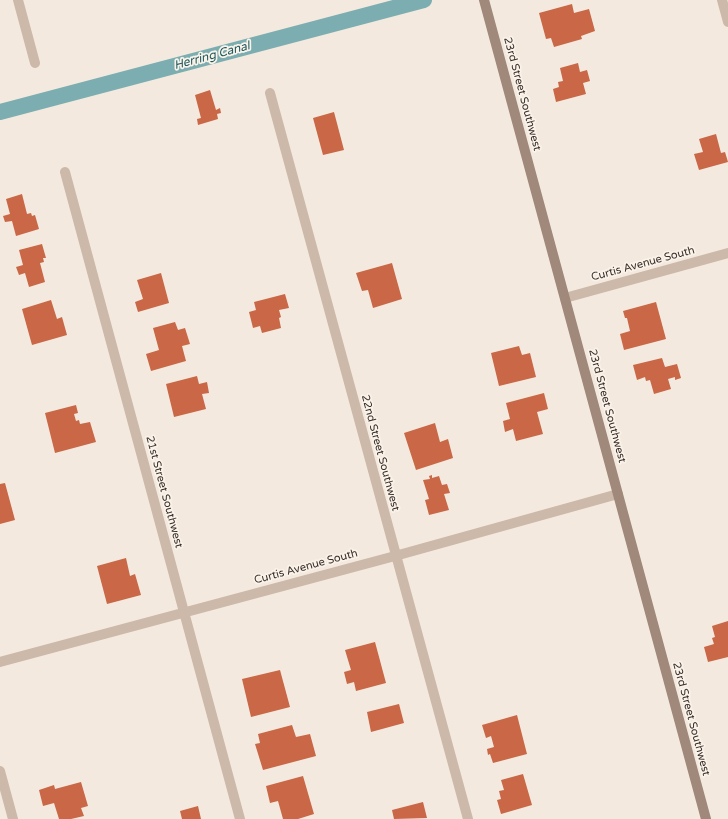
<!DOCTYPE html>
<style>
body{margin:0}
canvas{display:block;background:#f3e9de}
</style>
<canvas width="728" height="819"></canvas>
<script>
const g = document.querySelector('canvas').getContext('2d');
g.lineJoin = 'round';
const toPath = rows => new Path2D(rows.map(r => 'M' + r).join(''));
function trace(path, color, width, dash) { g.strokeStyle = color; g.lineWidth = width; g.lineCap = dash ? 'butt' : 'round'; g.setLineDash(dash || []); g.stroke(path); }
function fillPath(path, color) { g.fillStyle = color; g.fill(path, 'evenodd'); }
function label(font, color, halo, rows, align = 'center') {
  g.font = font + ' "Varela Round",sans-serif'; g.lineWidth = 3.5; g.setLineDash([]); g.textBaseline = 'middle'; g.strokeStyle = halo; g.fillStyle = color; for (const [text, x, y, turn = 0] of rows) {
    g.save(); g.translate(x, y); g.rotate((+turn || 0) * Math.PI / 180); g.textAlign = isNaN(turn) ? turn : align; if (halo) g.strokeText(text, 0, 0); g.fillText(text, 0, 0); g.restore();
  }
}
trace(toPath([
 [0,112,424,0]
]), '#7caeb1', 16);
fillPath(toPath([
 [572,4,574,13,589,9,595,31,581,36,582,39,554,47,551,38,546,39,539,13],
 [578,63,580,72,587,70,590,81,583,83,586,94,556,102,553,89,559,87,558,82,563,81,560,68],
 [210,90,216,110,220,108,221,113,217,114,218,119,198,125,197,119,201,118,195,95],
 [334,112,344,150,323,155,313,118],
 [716,134,721,153,725,152,728,162,699,170,694,154,703,152,699,139],
 [22,194,27,214,31,213,32,216,35,215,39,229,16,236,12,221,5,222,3,216,10,214,6,199],
 [42,244,46,258,43,258,44,262,40,263,45,282,29,287,25,273,19,275,16,267,23,265,19,250],
 [392,263,402,299,373,308,368,290,362,291,356,273],
 [161,273,169,303,138,312,135,302,143,299,137,280],
 [285,294,289,308,279,310,281,317,279,318,281,328,262,333,260,326,253,328,249,312,256,310,254,302],
 [51,300,57,319,62,317,67,335,32,345,22,309],
 [656,302,666,339,624,350,620,334,630,331,627,318,625,318,623,311],
 [175,322,178,330,185,328,190,344,182,346,186,361,151,371,146,354,159,350,153,328],
 [519,346,522,355,530,353,536,377,499,386,491,353],
 [662,358,665,367,677,364,681,378,675,380,675,377,668,379,671,389,654,394,650,380,646,381,645,377,637,380,633,365],
 [197,376,199,384,207,382,209,393,202,394,206,409,174,417,166,384],
 [544,393,548,409,537,412,543,434,516,441,513,429,505,432,503,421,510,419,506,403],
 [76,405,78,413,74,414,76,421,79,420,80,424,90,422,96,442,55,453,45,413],
 [435,423,440,442,448,439,453,458,416,470,404,433],
 [432,475,432,478,439,476,442,485,447,484,450,493,444,494,449,510,429,515,425,500,429,499,423,480,430,479,429,476],
 [5,483,15,520,0,524,0,484],
 [126,558,130,576,135,574,141,595,107,604,97,566],
 [728,621,728,657,708,662,704,647,714,644,712,638,715,637,712,626],
 [375,642,386,683,356,691,354,682,347,684,344,672,351,670,345,650],
 [280,670,290,707,251,717,242,679],
 [399,704,404,723,371,732,367,712],
 [517,715,527,754,493,763,490,754,488,755,487,749,494,747,491,736,486,738,482,725],
 [292,725,296,737,310,734,316,756,263,770,255,744,260,743,258,734],
 [523,774,532,805,501,814,497,800,501,799,499,791,504,790,501,780],
 [303,776,314,814,298,819,283,819,278,801,270,803,266,786],
 [81,782,88,806,81,808,84,816,71,819,59,819,54,803,43,806,39,790,54,785,55,789],
 [423,802,427,818,394,819,392,810],
 [198,806,201,819,182,819,180,811]
]), '#c96746');
trace(toPath([
 [18,0,35,63],
 [722,0,728,22],
 [270,93,468,819],
 [65,172,240,819],
 [565,298,728,253],
 [0,662,395,556,618,494],
 [0,771,13,819]
]), '#ccb9a9', 10);
trace(toPath([
 [484,0,706,819]
]), '#a0887a', 10);
label('11px', '#392e29', '#faf3ea', [
 ["23rd Street Southwest",522,94,75],
 ["Curtis Avenue South",643,264,-15],
 ["23rd Street Southwest",607,406,75],
 ["22nd Street Southwest",380,453,75],
 ["21st Street Southwest",164,492,75],
 ["Curtis Avenue South",306,567,-15],
 ["23rd Street Southwest",691,719,75]
]);
label('italic 12px', '#1d575c', '#faf3ea', [
 ["Herring Canal",212,56,-15]
]);
</script>
